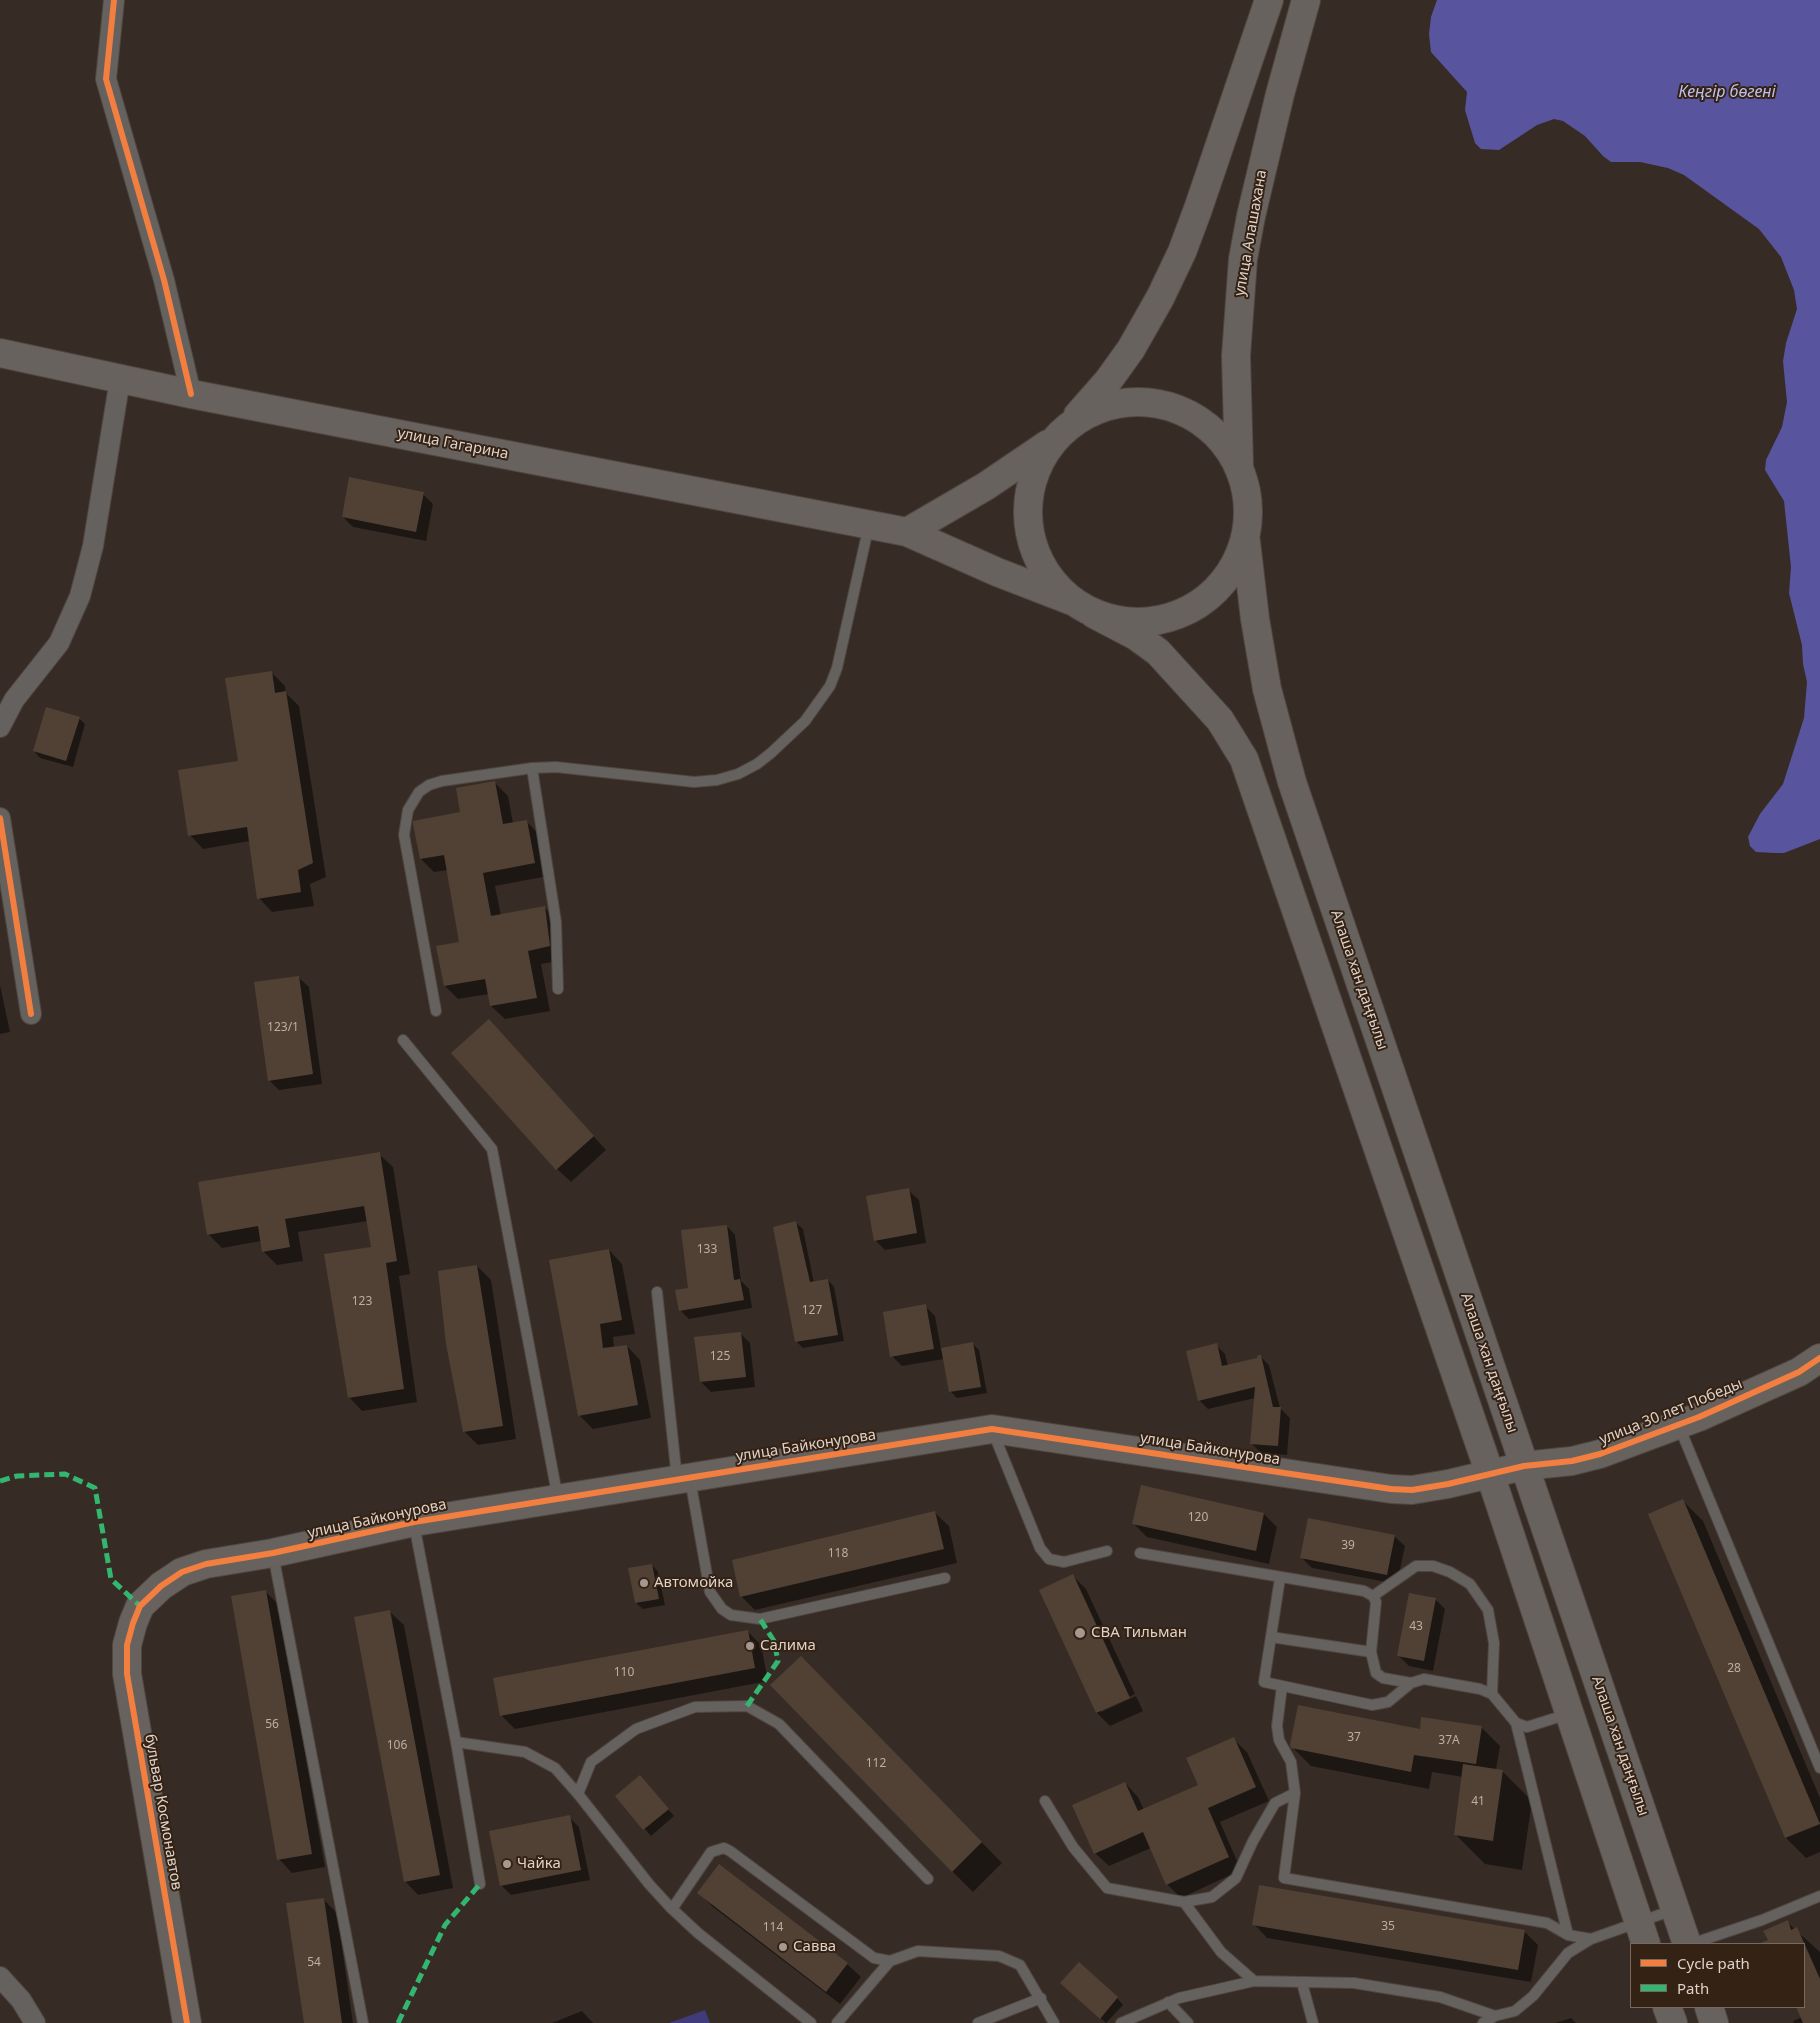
<!DOCTYPE html>
<meta charset="utf-8">
<style>
body{margin:0}
#map{position:relative;width:1820px;height:2023px;overflow:hidden;background:#372c25;font-family:"Noto Sans",sans-serif}
canvas{display:block}
.legend{position:absolute;left:1630px;top:1943px;width:175px;height:65px;box-sizing:border-box;background:#342214;border:1px solid #78685d;margin:0;padding:6px 9px;list-style:none;font-size:15px;color:#dfd2ca}
.legend li{display:flex;align-items:center;gap:10px;height:25px}
.legend b{width:25px;border:1px solid #78685d}
</style>
<div id="map">
<canvas width="1820" height="2023"></canvas>
<ul class="legend">
<li><b style="height:6px;background:#f27e40"></b>Cycle path</li>
<li><b style="height:6px;background:#33b770"></b>Path</li>
</ul>
</div>
<script>
const g = document.querySelector('canvas').getContext('2d');
g.lineJoin = 'round';
function fillPath(path, color) { g.fillStyle = color; g.fill(path, 'evenodd'); }
const toPath = rows => new Path2D(rows.map(r => 'M' + r).join(''));
function trace(path, color, width, dash) { g.strokeStyle = color; g.lineWidth = width; g.lineCap = dash ? 'butt' : 'round'; g.setLineDash(dash || []); g.stroke(path); }
function label(font, color, halo, rows, align = 'center') {
  g.font = font + ' "Noto Sans",sans-serif'; g.lineWidth = 4; g.setLineDash([]); g.textBaseline = 'middle'; g.strokeStyle = halo; g.fillStyle = color; for (const [text, x, y, turn = 0] of rows) {
    g.save(); g.translate(x, y); g.rotate((+turn || 0) * Math.PI / 180); g.textAlign = isNaN(turn) ? turn : align; if (halo) g.strokeText(text, 0, 0); g.fillText(text, 0, 0); g.restore();
  }
}
fillPath(toPath([
 [705,2010,710,2023,669,2023]
]), '#403b7a');
fillPath(toPath([
 [1437,0,1820,0,1820,839,1784,853,1775,853,1756,852,1750,846,1748,837,1760,814,1783,784,1804,718,1807,682,1803,664,1802,645,1789,593,1791,567,1784,501,1765,470,1766,460,1782,427,1787,402,1783,361,1786,343,1797,309,1794,290,1781,257,1759,229,1684,175,1668,168,1640,162,1611,162,1603,156,1585,136,1563,121,1554,119,1537,125,1499,150,1481,149,1475,143,1465,110,1467,92,1431,52,1429,34,1431,17]
]), '#58559e');
fillPath(toPath([
 [423,494,433,504,426,541,353,527,343,517],
 [271,672,285,686,286,693,299,706,326,877,310,884,314,906,272,912,259,898,250,841,203,849,190,835,240,762],
 [79,718,85,724,73,767,40,758,34,751],
 [494,782,508,796,513,823,526,821,540,835,548,876,495,886,501,916,544,907,558,921,563,960,541,964,550,1011,505,1019,491,1006,489,994,458,999,445,986,460,943,448,870,434,872,421,859,462,813],
 [298,977,309,987,322,1084,279,1090,269,1080],
 [0,985,10,1032,0,1034],
 [489,1021,606,1150,571,1182,557,1169],
 [379,1154,393,1167,410,1274,399,1276,417,1402,362,1411,349,1397,372,1248,368,1221,298,1232,303,1261,277,1265,263,1251,261,1241,222,1248,208,1234],
 [908,1190,919,1200,926,1243,885,1250,875,1240],
 [796,1223,803,1229,814,1283,828,1280,834,1287,844,1341,803,1348,796,1341],
 [727,1226,735,1235,741,1281,749,1289,752,1308,689,1319,680,1310,689,1289],
 [609,1250,622,1264,635,1334,613,1337,614,1348,627,1346,640,1360,651,1418,593,1429,579,1415],
 [477,1266,491,1280,516,1439,478,1445,464,1431],
 [925,1306,935,1316,941,1349,972,1343,979,1350,987,1393,957,1398,951,1392,944,1359,902,1366,892,1356],
 [740,1333,750,1343,755,1387,711,1392,701,1382],
 [1216,1345,1225,1354,1228,1366,1258,1359,1260,1356,1269,1365,1280,1408,1290,1418,1287,1455,1261,1453,1252,1444,1255,1398,1208,1409,1199,1400],
 [1682,1500,1703,1521,1820,1798,1820,1852,1806,1858,1786,1838],
 [935,1513,949,1526,957,1563,755,1610,742,1597,733,1561],
 [1264,1514,1277,1527,1269,1564,1147,1537,1133,1523],
 [1394,1536,1405,1546,1397,1584,1312,1568,1302,1558],
 [652,1565,658,1572,665,1605,643,1609,636,1603],
 [1073,1576,1086,1589,1135,1694,1101,1710,1101,1712,1136,1696,1143,1711,1110,1726,1097,1713,1040,1591],
 [266,1592,279,1605,325,1867,292,1873,279,1859],
 [1435,1599,1445,1609,1433,1671,1409,1666,1399,1656],
 [390,1612,404,1625,453,1888,418,1895,405,1881],
 [747,1631,761,1645,768,1681,515,1729,501,1715],
 [821,1678,1002,1863,973,1892,952,1871],
 [1481,1727,1500,1746,1496,1770,1502,1771,1532,1801,1522,1870,1485,1864,1455,1834,1463,1777,1432,1772,1429,1789,1311,1766,1292,1747],
 [1233,1739,1247,1752,1269,1801,1220,1822,1241,1870,1181,1898,1167,1884,1151,1848,1109,1866,1095,1853,1125,1783,1138,1797,1144,1810,1200,1785],
 [640,1776,674,1816,651,1836,616,1796],
 [569,1817,579,1827,590,1880,511,1895,501,1885],
 [699,1893,847,1964,861,1977,840,2004,713,1907],
 [323,1899,337,1913,353,2023,305,2023],
 [1787,1922,1820,1952,1820,2023,1794,2023,1793,2021,1802,2017,1797,2007,1804,2007,1804,1944,1771,1944,1765,1931],
 [1254,1924,1524,1931,1538,1945,1531,1982,1267,1938],
 [1068,1989,1117,1998,1123,2005,1106,2023],
 [582,2011,593,2023,552,2023],
 [1571,2018,1576,2023,1555,2023]
]), '#0007');
fillPath(toPath([
 [349,477,424,492,416,532,342,517],
 [272,671,275,693,286,691,313,863,298,870,301,892,257,899,247,827,188,836,178,770,238,761,225,678],
 [46,707,80,717,66,761,33,751],
 [495,781,503,824,527,820,535,863,483,873,491,916,545,906,550,946,528,951,537,998,490,1006,485,979,444,986,436,946,459,942,444,855,420,859,413,824,413,821,460,812,456,788],
 [299,976,313,1074,268,1081,254,982],
 [489,1019,594,1136,556,1170,451,1053],
 [380,1152,397,1261,386,1263,404,1389,348,1398,324,1254,371,1247,364,1206,285,1219,290,1247,262,1252,258,1226,207,1235,198,1182],
 [909,1188,917,1233,874,1241,866,1196],
 [796,1221,810,1282,828,1279,838,1335,795,1342,773,1227],
 [727,1225,734,1280,740,1279,744,1300,679,1311,675,1290,688,1288,681,1230],
 [609,1249,622,1320,600,1324,603,1348,627,1345,638,1405,578,1416,549,1260],
 [477,1265,503,1426,463,1432,446,1344,438,1271],
 [926,1304,934,1349,890,1357,883,1312],
 [741,1332,746,1377,700,1382,694,1337],
 [973,1342,981,1387,949,1392,941,1348],
 [1217,1343,1222,1366,1257,1358,1258,1355,1261,1355,1273,1407,1281,1407,1278,1446,1250,1444,1255,1387,1198,1401,1186,1351],
 [1141,1485,1264,1513,1256,1551,1132,1524],
 [1683,1499,1820,1824,1785,1838,1648,1514],
 [935,1511,944,1549,740,1597,732,1560],
 [1308,1518,1395,1535,1387,1575,1300,1558],
 [652,1564,659,1599,635,1603,628,1568],
 [1073,1574,1130,1698,1096,1713,1039,1590],
 [266,1590,312,1854,277,1860,231,1596],
 [1409,1593,1436,1598,1424,1661,1397,1656],
 [390,1610,440,1875,404,1882,354,1617],
 [748,1630,755,1668,500,1716,493,1678],
 [801,1656,982,1842,952,1872,770,1685],
 [1298,1705,1420,1729,1421,1717,1482,1726,1476,1764,1414,1755,1411,1772,1291,1748,1290,1745],
 [1234,1737,1256,1787,1208,1808,1229,1857,1166,1885,1143,1832,1094,1854,1072,1805,1125,1782,1138,1811,1198,1785,1186,1758],
 [1463,1764,1503,1770,1493,1841,1454,1835],
 [640,1775,669,1809,643,1830,615,1796],
 [570,1815,581,1870,500,1886,489,1831],
 [719,1864,848,1963,826,1992,697,1893],
 [1259,1885,1525,1930,1518,1970,1252,1925],
 [324,1898,342,2023,304,2023,286,1903],
 [1788,1920,1791,1930,1797,1927,1820,1979,1820,2023,1803,2023,1796,2007,1804,2007,1804,1944,1758,1944,1768,1940,1763,1931],
 [1079,1962,1118,1997,1100,2019,1060,1983]
]), '#514134');
const lane = toPath([
 [532,768,556,922,558,989],
 [436,1011,404,835,408,810,419,792,429,785,442,781,532,768,556,767,694,782,717,780,738,774,757,764,771,753,805,721,830,686,837,668,869,525],
 [403,1040,492,1149,558,1499],
 [657,1292,677,1479],
 [1679,1426,1820,1768],
 [993,1432,1040,1548,1049,1559,1064,1562,1107,1551],
 [690,1479,710,1592,722,1609,731,1615,760,1619,945,1578],
 [414,1524,456,1742,525,1752,555,1768,578,1794,649,1884,670,1907,698,1933,811,2023],
 [1140,1553,1364,1591,1373,1596,1376,1602,1371,1652,1376,1673,1383,1678,1411,1683],
 [273,1554,363,2023],
 [1280,1578,1264,1682,1372,1705,1388,1702,1411,1683,1424,1679,1480,1689,1492,1694,1516,1723,1527,1727,1568,1714],
 [1373,1596,1416,1566,1433,1566,1450,1572,1470,1584,1488,1610,1494,1643,1492,1694],
 [1271,1637,1371,1652],
 [1282,1686,1277,1726,1279,1740,1291,1762,1295,1793,1284,1878,1547,1923,1568,1935,1591,1939],
 [1516,1723,1568,1935],
 [456,1742,480,1884],
 [578,1794,591,1762,636,1729,695,1707,747,1706,779,1724,928,1879],
 [1045,1801,1073,1847,1107,1888,1184,1902,1212,1897,1236,1878,1253,1841,1275,1803,1295,1793],
 [1184,1902,1221,1952,1254,1981],
 [672,1909,711,1852,724,1848,730,1851,874,1958,890,1961],
 [1691,1944,1762,1920,1820,1896],
 [1302,1983,1313,2023],
 [1168,2002,1188,2023],
 [837,2023,890,1961,918,1951,999,1956,1020,1965,1054,2023],
 [978,2023,1041,1998],
 [1121,2023,1179,1998,1254,1981,1354,1983,1440,1997,1495,2016,1515,2011,1533,1996,1568,1953,1591,1939,1673,1910],
 [1483,2023,1495,2016]
]);
const street = toPath([
 [114,0,106,79,164,280,191,394],
 [0,727,14,700,59,643,80,596,93,546,120,379],
 [0,818,31,1014],
 [0,1977,21,2000,35,2023]
]);
const secondary = toPath([
 [0,353,191,394,907,532,997,572,1072,601],
 '1028 512a110 110 0 1 1 220 0a110 110 0 1 1-220 0Z',
 [1078,415,1108,381,1131,349,1160,298,1182,252,1198,209,1269,0],
 [1239,465,1236,356,1243,259,1251,216,1280,94,1306,0],
 [907,532,986,486,1048,444],
 [1246,542,1255,619,1267,689,1292,782,1687,1944],
 [1094,614,1136,636,1158,652,1220,720,1244,759,1490,1474,1646,1944],
 [1667,2007,1673,2023],
 [1709,2007,1714,2023],
 [187,2023,127,1674,127,1645,133,1623,140,1606,161,1586,182,1572,206,1564,273,1553,414,1522,992,1429,1391,1489,1412,1490,1448,1484,1524,1466,1572,1461,1600,1454,1699,1417,1799,1372,1820,1358]
]);
trace(lane, '#504741', 12);
trace(street, '#504741', 22);
trace(secondary, '#504741', 30);
trace(lane, '#65615e', 10);
trace(street, '#65615e', 20);
trace(secondary, '#68625e', 28);
trace(toPath([
 [0,1481,17,1476,65,1474,95,1488,111,1579,140,1606],
 [747,1706,778,1661,774,1641,760,1619],
 [398,2023,445,1925,480,1884]
]), '#33b770', 5, [10, 5]);
trace(toPath([
 [114,0,106,79,164,280,191,394],
 [0,818,31,1014],
 [187,2023,127,1674,127,1645,133,1623,140,1606,161,1586,182,1572,206,1564,273,1553,414,1522,992,1429,1391,1489,1412,1490,1448,1484,1524,1466,1572,1461,1600,1454,1699,1417,1799,1372,1820,1358]
]), '#f27e40', 6);
for (const [x, y, r, color] of [
 [644,1583,5,"#a49890"],
 [1080,1633,6,"#a49890"],
 [750,1646,5,"#a49890"],
 [507,1864,5,"#a49890"],
 [783,1947,5,"#a49890"]
]) { const dot = new Path2D(); dot.arc(x, y, r, 0, 2 * Math.PI); g.fillStyle = color; g.fill(dot); trace(dot, '#342214', 2); }
label('12px', '#bcaea4', null, [
 ["123/1",283,1028],
 ["133",707,1250],
 ["123",362,1302],
 ["127",812,1311],
 ["125",720,1357],
 ["120",1198,1518],
 ["39",1348,1546],
 ["118",838,1554],
 ["43",1416,1627],
 ["28",1734,1669],
 ["110",624,1673],
 ["56",272,1725],
 ["37",1354,1738],
 ["37А",1449,1741],
 ["106",397,1746],
 ["112",876,1764],
 ["41",1478,1802],
 ["35",1388,1927],
 ["114",773,1928],
 ["54",314,1963]
]);
label('15px', '#dfd2ca', '#342214', [
 ["улица Алашахана",1251,233,-80],
 ["улица Гагарина",453,444,11],
 ["Алаша хан даңғылы",1359,980,71],
 ["Алаша хан даңғылы",1489,1363,71],
 ["улица 30 лет Победы",1671,1412,-22],
 ["улица Байконурова",806,1446,-9],
 ["улица Байконурова",1210,1449,9],
 ["улица Байконурова",377,1519,-12],
 ["Алаша хан даңғылы",1620,1746,71],
 ["бульвар Космонавтов",163,1812,80]
]);
label('15px', '#dfd2ca', '#342214', [
 ["Автомойка",654,1583],
 ["СВА Тильман",1091,1633],
 ["Салима",760,1646],
 ["Чайка",517,1864],
 ["Савва",793,1947]
], 'left');
label('italic 16px', '#bdc0ed', '#342214', [
 ["Кеңгір бөгені",1727,92]
]);
</script>
